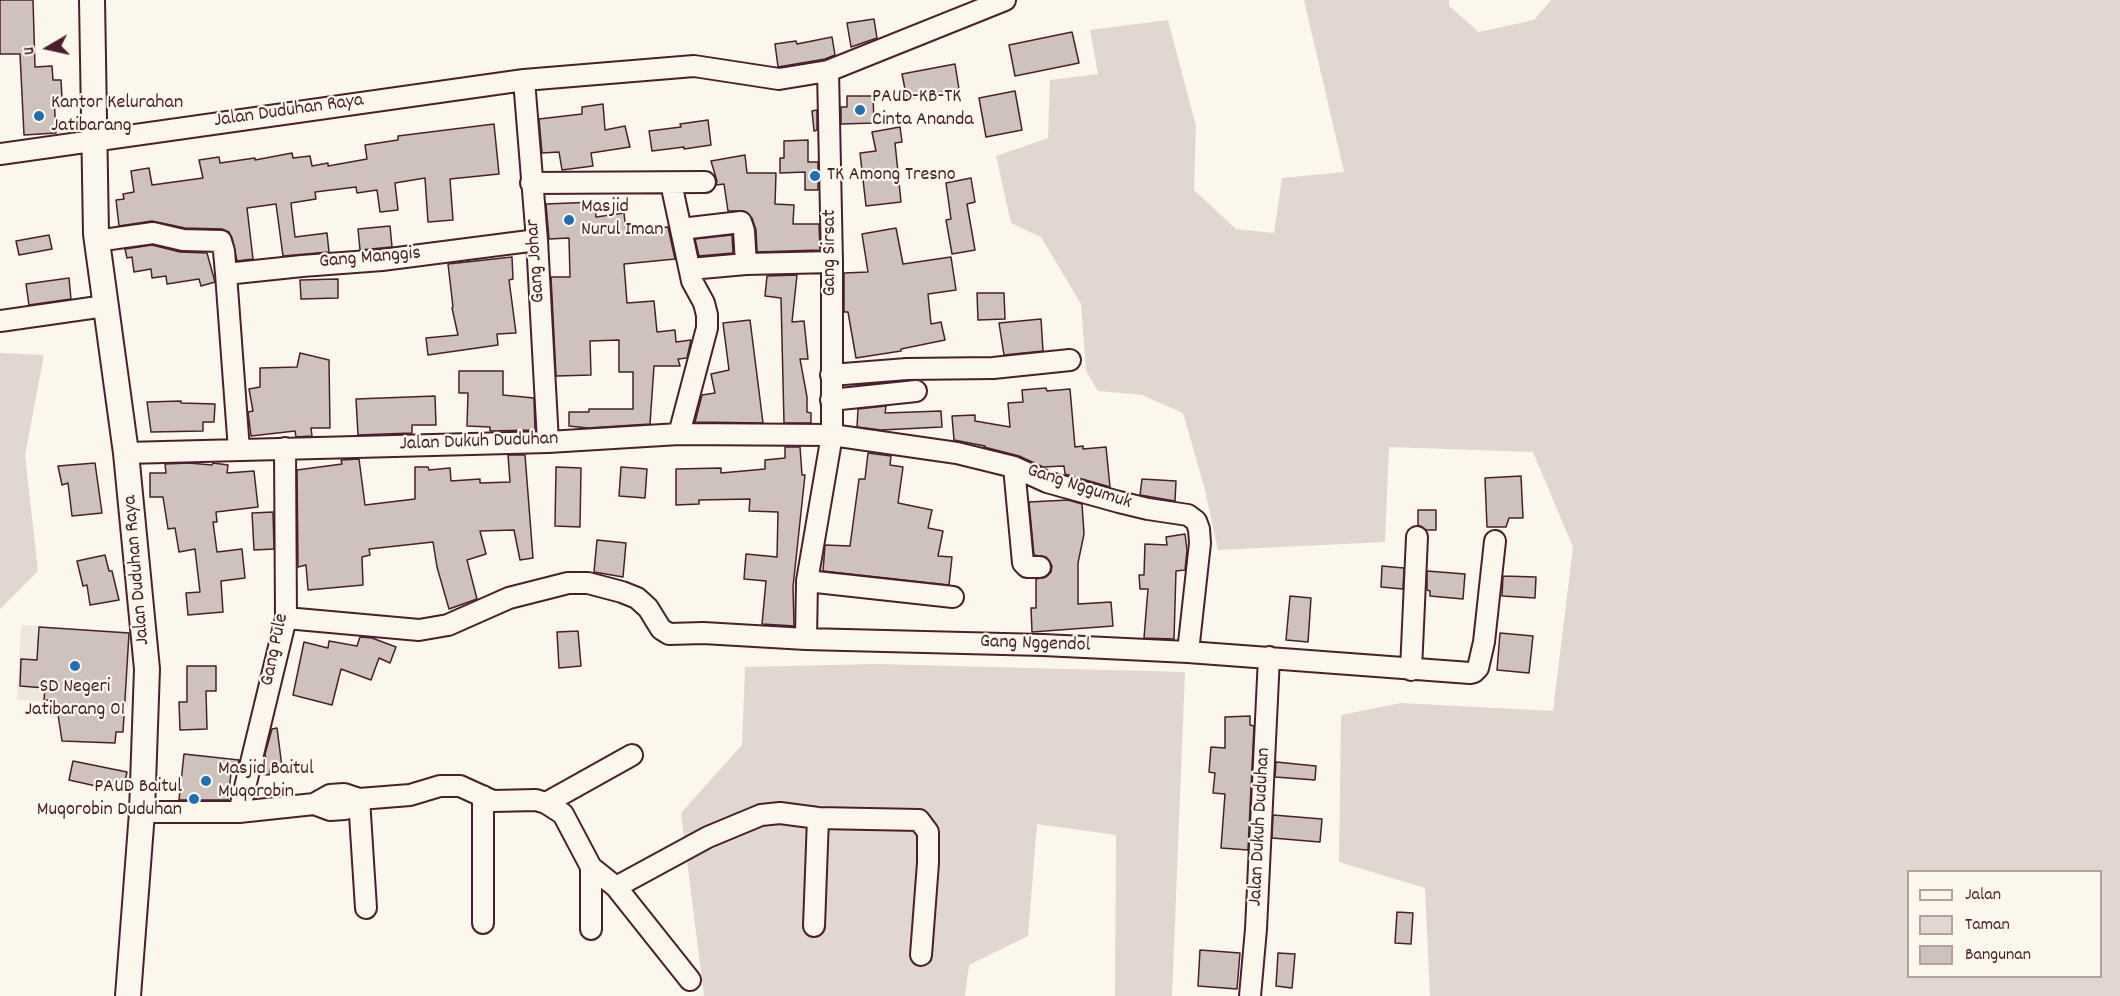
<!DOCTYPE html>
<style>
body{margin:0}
#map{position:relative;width:2120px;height:996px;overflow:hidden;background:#fbf7ec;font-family:Dekko,sans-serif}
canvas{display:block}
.legend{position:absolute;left:1907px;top:870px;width:195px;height:108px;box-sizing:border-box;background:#fbf7ec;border:2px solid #b4a19f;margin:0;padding:8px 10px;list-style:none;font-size:18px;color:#4a1f2b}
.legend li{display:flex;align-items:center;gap:12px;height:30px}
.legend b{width:30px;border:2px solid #b4a19f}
.north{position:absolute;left:18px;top:18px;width:60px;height:60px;-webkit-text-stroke:4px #fbf7ec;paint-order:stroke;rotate:261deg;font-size:16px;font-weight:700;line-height:24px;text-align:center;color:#4a1f2b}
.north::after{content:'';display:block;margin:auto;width:21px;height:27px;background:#4a1f2b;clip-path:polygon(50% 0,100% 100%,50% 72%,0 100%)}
</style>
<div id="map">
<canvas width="2120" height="996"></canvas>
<ul class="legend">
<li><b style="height:8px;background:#fbf7ec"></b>Jalan</li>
<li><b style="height:16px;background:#e2d7d0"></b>Taman</li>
<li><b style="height:16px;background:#cfc2bc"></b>Bangunan</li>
</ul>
<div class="north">U</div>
</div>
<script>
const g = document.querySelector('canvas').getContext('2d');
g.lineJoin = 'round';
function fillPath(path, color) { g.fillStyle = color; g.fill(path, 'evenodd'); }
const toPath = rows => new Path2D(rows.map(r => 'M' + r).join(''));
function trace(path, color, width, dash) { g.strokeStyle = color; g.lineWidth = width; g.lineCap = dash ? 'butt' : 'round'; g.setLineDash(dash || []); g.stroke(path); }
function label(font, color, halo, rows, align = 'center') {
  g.font = font + ' Dekko,sans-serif'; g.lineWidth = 4.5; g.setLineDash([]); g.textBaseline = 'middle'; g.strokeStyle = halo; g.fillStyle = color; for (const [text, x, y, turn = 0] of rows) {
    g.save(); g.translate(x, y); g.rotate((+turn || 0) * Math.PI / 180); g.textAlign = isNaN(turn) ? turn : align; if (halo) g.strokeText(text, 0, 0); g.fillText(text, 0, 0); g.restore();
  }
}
fillPath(toPath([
 [21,625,133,632,128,707,17,700]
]), '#eee7de');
fillPath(toPath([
 [1304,0,1449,0,1449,6,1479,32,1534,20,1551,0,2120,0,2120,996,1430,996,1425,888,1339,862,1341,715,1401,703,1553,711,1573,547,1533,452,1389,447,1385,542,1218,550,1204,486,1183,413,1142,395,1098,391,1086,371,1081,304,1041,237,1011,223,996,156,1048,138,1050,80,1098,74,1090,30,1168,20,1196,126,1194,190,1236,229,1274,233,1282,178,1344,172],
 [1908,872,2100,872,2100,976,1908,976],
 [0,353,44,355,25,455,38,571,0,609],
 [876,664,1185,672,1172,996,1115,996,1116,835,1037,824,1028,936,969,965,965,996,704,996,681,813,742,745,745,667]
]), '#e2d7d0');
const building = toPath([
 [0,0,33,0,35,67,52,66,53,80,61,80,62,98,54,98,56,133,24,135,20,54,0,54,0,0],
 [874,19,877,38,851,47,847,23,874,19],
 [1072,32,1079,63,1015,76,1009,45,1072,32],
 [832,37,835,55,825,59,778,67,775,44,796,41,797,44,832,37],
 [955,64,959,89,907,99,902,74,955,64],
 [1015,91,1022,130,986,137,979,98,1015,91],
 [847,96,873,96,874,123,841,124,841,107,847,107,847,96],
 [603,104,605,130,625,126,630,147,591,153,593,166,562,170,559,152,542,153,539,119,582,114,582,107,603,104],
 [817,110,817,130,814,131,812,111,817,110],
 [708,120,711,145,684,149,684,147,652,151,649,131,681,127,680,124,708,120],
 [494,124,499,174,450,179,453,220,428,222,425,178,395,183,398,210,380,212,377,190,357,193,356,187,315,192,316,199,291,203,295,237,327,233,329,252,283,256,276,204,247,208,253,259,237,261,232,238,229,232,222,229,185,228,152,221,119,226,116,200,124,199,123,194,134,192,131,171,149,168,152,185,203,178,199,160,219,157,220,163,255,158,255,160,292,153,293,158,310,156,312,166,328,163,328,166,367,159,365,145,398,140,398,136,494,124],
 [900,127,902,142,895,143,901,202,866,206,860,153,876,151,872,132,900,127],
 [808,140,808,162,818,162,818,190,805,190,805,172,780,173,780,158,784,158,784,141,808,140],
 [745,155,747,173,776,173,775,204,794,205,793,224,819,224,820,250,757,252,756,230,752,218,744,211,728,211,724,184,716,185,717,181,711,161,745,155],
 [971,178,975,202,967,204,975,250,952,254,946,220,951,219,946,183,971,178],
 [595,202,596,217,624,213,626,231,668,227,675,259,624,264,627,303,654,301,657,332,675,330,676,342,691,340,687,358,678,359,680,366,654,366,650,424,588,428,569,426,569,412,589,412,589,409,633,409,633,372,619,372,619,340,590,341,591,375,556,376,551,277,570,277,569,238,549,239,546,204,595,202],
 [390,226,392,247,360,250,358,229,390,226],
 [896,228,903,264,951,257,956,290,928,294,931,324,941,322,945,340,901,349,901,351,856,358,848,312,844,312,844,273,868,272,862,234,896,228],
 [49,235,52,249,19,255,16,241,49,235],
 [732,235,733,253,699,256,695,239,732,235],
 [152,245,180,252,207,253,215,282,201,286,199,279,167,284,166,276,152,278,151,269,134,272,132,257,127,258,125,249,152,245],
 [512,257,513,279,509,280,516,333,497,334,498,345,428,355,426,338,458,335,452,308,453,307,448,264,512,257],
 [797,275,792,322,804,321,808,359,800,359,807,397,807,412,811,413,811,423,784,423,781,298,765,296,767,276,797,275],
 [69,278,71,299,29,305,26,284,69,278],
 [338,279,338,298,301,299,300,280,338,279],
 [977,293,1004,293,1005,319,978,320,977,293],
 [1041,319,1043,351,1004,355,999,323,1041,319],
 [750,320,763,423,695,422,702,395,715,393,711,374,729,370,723,323,750,320],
 [300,353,329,360,330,428,311,428,312,436,296,437,295,431,251,436,248,412,253,411,249,389,260,387,260,368,297,367,300,353],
 [459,371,503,371,503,395,534,398,535,430,490,431,490,427,467,426,468,393,459,393,459,371],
 [1046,388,1047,391,1070,389,1075,447,1083,446,1083,449,1106,447,1110,487,1065,474,1064,466,1043,467,1019,456,984,447,985,446,954,440,952,416,975,415,975,421,1010,427,1008,403,1023,402,1022,390,1046,388],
 [435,396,436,425,412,425,412,433,358,435,356,399,435,396],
 [181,401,181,403,215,404,214,422,203,422,203,431,151,432,147,402,181,401],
 [886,406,885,413,941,411,942,427,881,430,857,427,858,409,886,406],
 [785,447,800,447,802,475,805,475,793,587,794,626,762,624,766,581,744,579,746,554,777,557,778,512,749,511,750,499,699,500,699,504,676,505,676,469,721,468,721,473,765,469,765,460,785,458,785,447],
 [868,453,891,456,890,465,903,467,898,503,932,510,928,528,943,531,938,556,952,557,949,585,823,571,825,545,850,546,859,479,865,479,868,453],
 [508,455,525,455,533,558,520,560,514,530,480,531,486,554,467,560,477,599,449,609,437,567,433,542,369,549,370,555,362,557,363,585,308,590,306,565,298,567,297,470,342,464,341,460,359,459,365,505,415,499,415,467,428,467,429,470,450,468,451,481,480,479,480,483,510,482,508,455],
 [95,463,102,513,72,516,68,483,62,485,58,466,95,463],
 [189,463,212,465,213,463,228,465,227,473,254,471,258,507,216,512,217,522,213,522,217,552,242,549,245,578,221,581,223,612,188,615,186,593,200,592,195,549,179,552,175,528,168,529,163,497,150,497,150,473,166,473,165,464,189,463],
 [556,467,581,468,580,527,555,526,556,467],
 [621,467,647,469,645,498,619,496,621,467],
 [1521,476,1523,518,1509,518,1506,527,1487,527,1485,478,1521,476],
 [1142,479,1176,481,1175,501,1140,495,1142,479],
 [1068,500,1082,504,1084,534,1078,563,1078,604,1111,602,1113,626,1032,632,1031,608,1036,608,1036,579,1046,577,1051,572,1052,566,1046,557,1034,555,1029,502,1068,500],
 [1418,510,1436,510,1436,530,1426,530,1418,525,1418,510],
 [273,512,274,549,254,550,252,513,273,512],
 [1185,534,1187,550,1185,570,1176,571,1174,639,1144,638,1148,589,1140,589,1139,575,1144,575,1145,544,1167,545,1166,537,1185,534],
 [597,540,626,543,623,577,594,572,597,540],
 [105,555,109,571,112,571,119,600,90,605,87,585,83,586,77,561,105,555],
 [1382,566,1404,568,1403,589,1381,587,1382,566],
 [1427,571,1465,574,1463,599,1430,596,1430,591,1427,590,1427,571],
 [1503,576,1536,577,1535,598,1502,596,1503,576],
 [1290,596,1311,598,1308,642,1286,640,1290,596],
 [39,627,129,633,123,732,116,732,115,743,62,741,56,701,44,700,45,688,20,686,21,659,37,660,39,627],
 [578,631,581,666,559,668,557,632,578,631],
 [1500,633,1533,636,1529,673,1497,670,1500,633],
 [360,637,372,638,396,647,390,663,379,658,371,680,341,669,332,705,293,695,304,642,328,648,329,641,357,646,360,637],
 [187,666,216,666,216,691,206,691,207,729,180,730,179,702,187,702,187,666],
 [1250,716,1250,725,1254,726,1248,850,1221,848,1225,794,1213,793,1215,773,1209,772,1211,747,1225,748,1225,717,1250,716],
 [277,728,282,767,270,769,269,775,260,774,263,762,266,762,265,754,272,729,277,728],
 [184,754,239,760,236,773,231,773,228,800,179,800,184,754],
 [73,761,127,772,123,792,69,780,73,761],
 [1276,762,1316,766,1315,780,1275,777,1276,762],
 [1273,815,1322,819,1320,842,1272,838,1273,815],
 [1397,912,1413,913,1411,944,1395,943,1397,912],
 [1200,950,1240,953,1237,989,1198,986,1200,950],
 [1278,953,1295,954,1292,988,1276,986,1278,953]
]);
fillPath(building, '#cfc2bc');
trace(building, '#4a1f2b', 1.5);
const minor = toPath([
 [524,80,537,240,548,442],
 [0,154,524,80,694,66,779,79,828,71,1005,0],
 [531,183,705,182],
 [671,183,692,281,704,303,707,315,707,328,679,434],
 [681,229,741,222,744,231,746,264,832,262],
 [96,241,153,233,183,240,221,241,224,251,226,274,239,450],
 [690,269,746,264],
 [226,274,302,266,382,260,537,240],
 [0,321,105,306],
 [831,375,907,369,993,368,1070,360],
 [831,400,916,391],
 [126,453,548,442,679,434,832,435,957,453,1014,467,1047,482,1119,502,1148,509,1188,515,1196,521,1199,529,1200,543,1188,652],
 [1014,467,1023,563,1027,567,1040,567],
 [807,581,953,597],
 [286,618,419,630,448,625,509,598,568,583,588,583,622,592,637,598,648,608,661,629,669,634,703,633,806,639,1043,645,1188,652,1470,673,1474,672,1478,668,1484,642,1495,541],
 [806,639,807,581,832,435,832,262,828,71],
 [1411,670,1417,537],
 [483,796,483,923],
 [359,799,366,908],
 [546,803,632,755],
 [314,804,330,810,345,809,359,799],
 [142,812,239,812,314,804,330,795,344,794,359,799,410,795,440,786,460,786,493,801,536,800,546,803,563,814,591,867,616,887,708,837,761,815,780,813,818,818,919,820,928,832,928,863,921,955],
 [239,812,286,618,285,448],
 [591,867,591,929],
 [616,887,690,980],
 [814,926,818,818],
 [1250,996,1256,929,1269,657]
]);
const tertiary = toPath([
 [92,0,96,234,126,453,147,669,142,812,128,996]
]);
trace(minor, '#4a1f2b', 24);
trace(tertiary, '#4a1f2b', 28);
trace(minor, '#fbf7ec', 20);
trace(tertiary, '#fbf7ec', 24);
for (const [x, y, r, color] of [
 [860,110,6,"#1f6fb2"],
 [39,116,6,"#1f6fb2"],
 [815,176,6,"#1f6fb2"],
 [569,220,6,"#1f6fb2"],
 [75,666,6,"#1f6fb2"],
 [206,781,6,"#1f6fb2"],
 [194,799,6,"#1f6fb2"]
]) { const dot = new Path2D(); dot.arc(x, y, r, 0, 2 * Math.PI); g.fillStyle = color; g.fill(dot); trace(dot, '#fbf7ec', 2); }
label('20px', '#4a1f2b', '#fbf7ec', [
 ["PAUD-KB-TK",872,98],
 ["Cinta Ananda",872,121],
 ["Kantor Kelurahan",51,104],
 ["Jatibarang",51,127],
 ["TK Among Tresno",827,176],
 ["Masjid",581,208],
 ["Nurul Iman",581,231],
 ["SD Negeri",75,688,"center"],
 ["Jatibarang 01",75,711,"center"],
 ["Masjid Baitul",218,770],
 ["Muqorobin",218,793],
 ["PAUD Baitul",182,788,"right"],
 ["Muqorobin Duduhan",182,811,"right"]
], 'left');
label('20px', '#4a1f2b', '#fbf7ec', [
 ["Jalan Duduhan Raya",289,112,-8],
 ["Gang Sirsat",831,253,-90],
 ["Gang Manggis",370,259,-5],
 ["Gang Johar",537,261,-94],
 ["Jalan Dukuh Duduhan",479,443,-2],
 ["Gang Nggumuk",1079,488,18],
 ["Jalan Duduhan Raya",138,570,-95],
 ["Gang Nggendol",1035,645,2],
 ["Gang Pule",276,650,-78],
 ["Jalan Dukuh Duduhan",1261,827,-87]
]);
</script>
